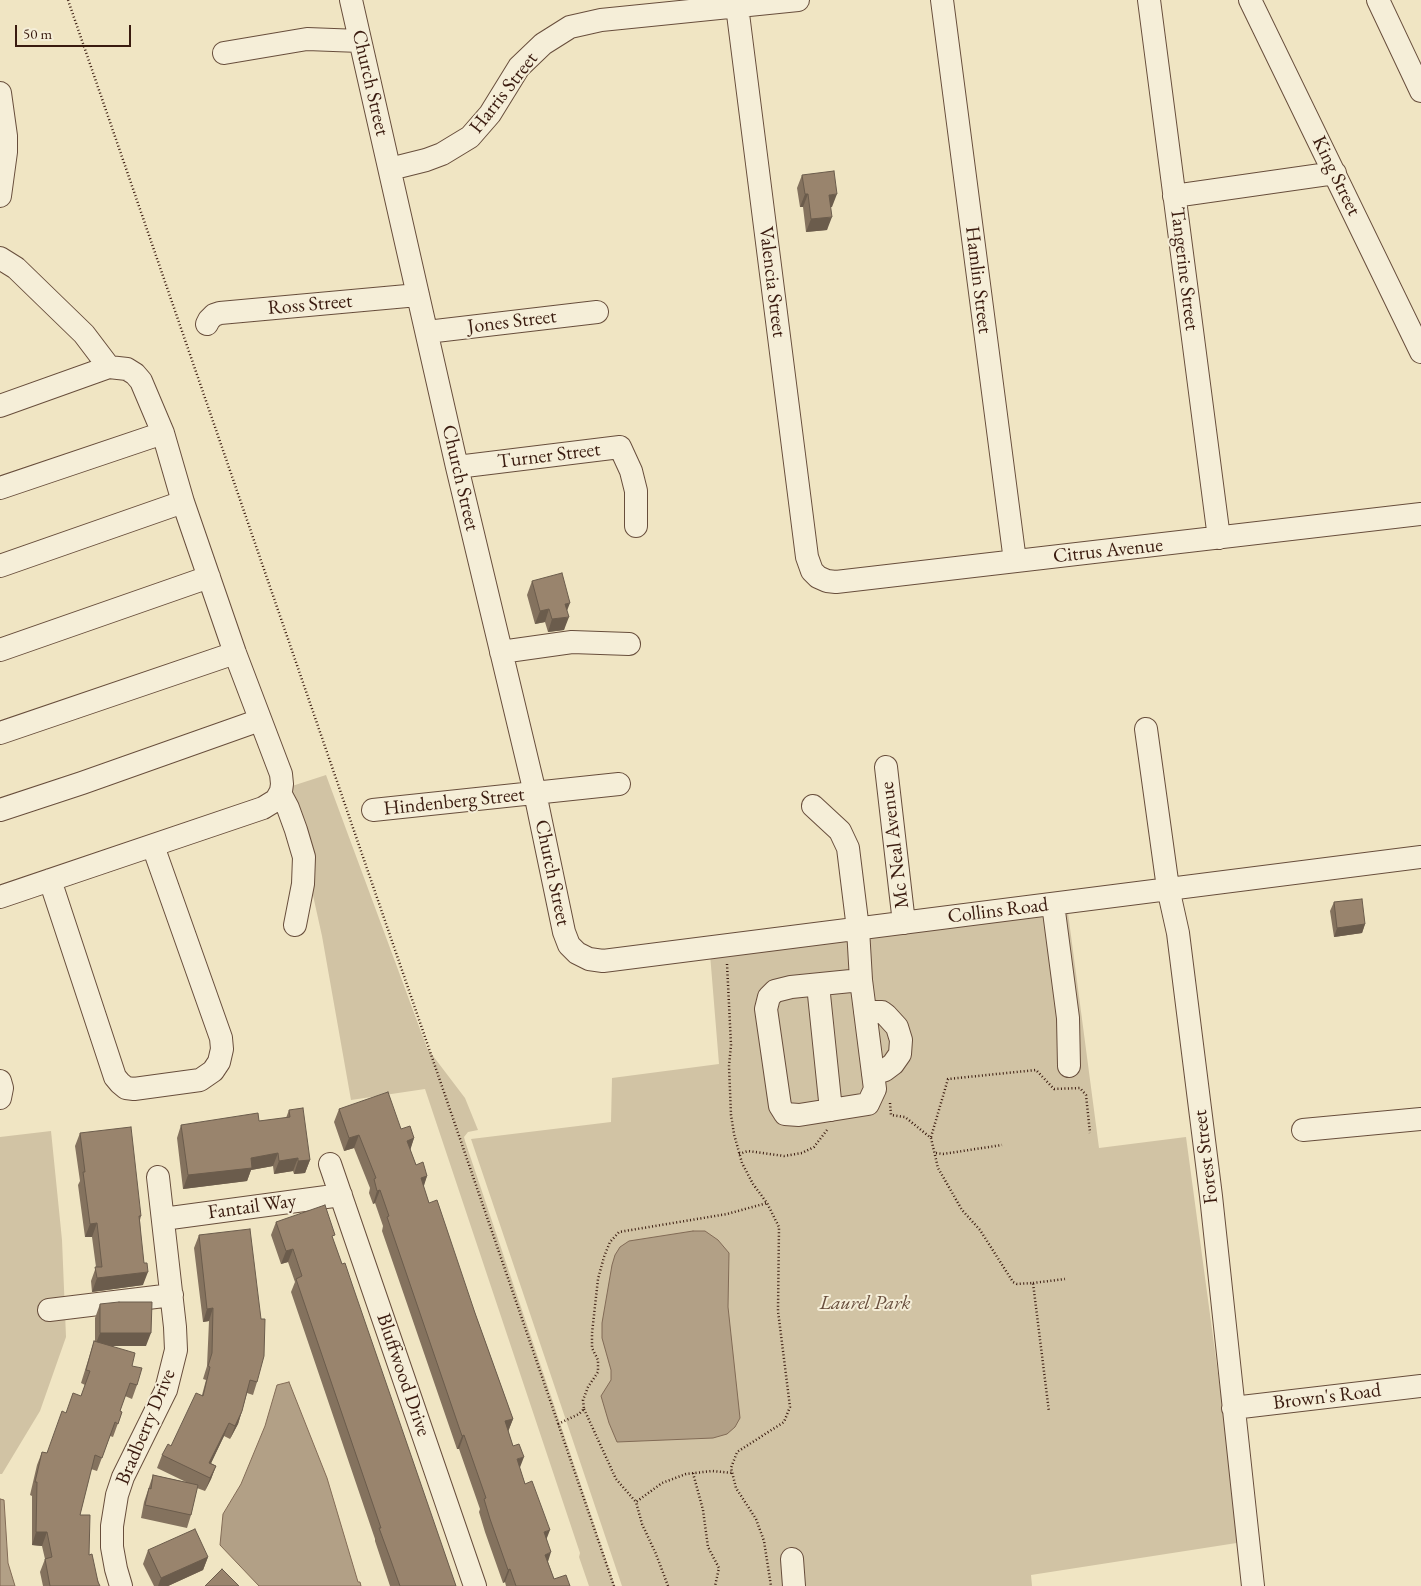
<!DOCTYPE html>
<style>
body{margin:0}
#map{position:relative;width:1421px;height:1586px;overflow:hidden;background:#f0e5c3;font-family:"EB Garamond",serif}
canvas{display:block}
.scale{position:absolute;left:15px;top:25px;width:116px;height:22px;box-sizing:border-box;border:2px solid #3a1b0f;border-top:0;padding-left:6px;font-size:15px;line-height:18px;white-space:nowrap;color:#3a1b0f;-webkit-text-stroke:4px #f5eed8;paint-order:stroke}
</style>
<div id="map">
<canvas width="1421" height="1586"></canvas>
<div class="scale">50 m</div>
</div>
<script>
const g = document.querySelector('canvas').getContext('2d');
g.lineJoin = 'round';
function fillPath(path, color) { g.fillStyle = color; g.fill(path, 'evenodd'); }
const toPath = rows => new Path2D(rows.map(r => 'M' + r).join(''));
function trace(path, color, width, dash) { g.strokeStyle = color; g.lineWidth = width; g.lineCap = dash ? 'butt' : 'round'; g.setLineDash(dash || []); g.stroke(path); }
function label(font, color, halo, rows, align = 'center') {
  g.font = font + ' "EB Garamond",serif'; g.lineWidth = 4; g.setLineDash([]); g.textBaseline = 'middle'; g.strokeStyle = halo; g.fillStyle = color; for (const [text, x, y, turn = 0] of rows) {
    g.save(); g.translate(x, y); g.rotate((+turn || 0) * Math.PI / 180); g.textAlign = isNaN(turn) ? turn : align; if (halo) g.strokeText(text, 0, 0); g.fillText(text, 0, 0); g.restore();
  }
}
fillPath(toPath([
 [326,775,427,1048,465,1098,478,1130,468,1132,464,1137,465,1141,615,1586,589,1586,579,1557,580,1553,425,1089,351,1100,322,936,289,787],
 [1068,913,1099,1148,1186,1137,1219,1381,1243,1542,1031,1575,1032,1586,622,1586,471,1139,611,1122,612,1078,719,1064,710,954],
 [51,1131,62,1240,66,1337,40,1411,2,1474,0,1474,0,1137]
]), '#d1c3a4');
const water = toPath([
 [693,1231,705,1231,718,1240,729,1253,728,1307,740,1418,735,1427,727,1434,713,1438,617,1442,609,1423,601,1396,611,1380,611,1370,602,1338,602,1323,612,1265,615,1255,620,1247,629,1241,693,1231],
 [289,1382,327,1478,358,1582,360,1582,361,1586,259,1586,220,1545,223,1514,241,1484,265,1426,277,1385,289,1382],
 [0,1499,4,1500,8,1563,15,1586,0,1586,0,1499]
]);
fillPath(water, '#b2a086');
trace(water, '#826b56', 1);
const minor = toPath([
 [351,0,457,467,535,793,564,932,569,945,577,953,589,959,603,961,1421,857],
 [942,0,1015,561],
 [1149,0,1219,538],
 [1250,0,1421,352],
 [1378,0,1421,91],
 [737,6,807,557,812,571,818,577,827,581,836,582,1421,514],
 [224,53,307,39,360,41],
 [0,93,6,136,6,152,0,196],
 [390,169,426,160,442,154,470,137,490,114,519,67,543,44,570,27,601,20,798,0],
 [1174,196,1335,173],
 [0,258,16,268,84,334,109,367],
 [207,324,209,320,214,315,220,313,418,295],
 [427,332,597,312],
 [0,406,109,367,127,369,135,374,141,381,163,433,183,502,235,653,281,774,282,784,281,791,276,800,263,808,0,897],
 [457,467,620,447,631,471,636,491,636,526],
 [0,488,163,433],
 [0,566,183,502],
 [0,650,209,577],
 [501,652,572,642,629,644],
 [1146,729,1168,888,1178,933,1211,1196,1253,1586],
 [0,733,235,653],
 [886,767,904,923],
 [280,793,288,808,296,830,304,857,303,884,295,925],
 [813,806,840,831,848,848,858,929,861,980,875,1089,868,1104,799,1115,785,1114,780,1106,766,1009,769,997,775,991,791,987,861,980],
 [0,810,82,783,260,720],
 [373,810,619,784],
 [50,880,115,1077,120,1083,126,1088,134,1089,200,1080,213,1071,219,1062,222,1049,221,1038,153,846],
 [1053,904,1068,1018,1069,1066],
 [818,985,831,1110],
 [865,1012,882,1012,886,1015,897,1027,901,1040,900,1054,893,1064,885,1070,873,1074],
 [0,1081,2,1088,0,1098],
 [1303,1130,1421,1119],
 [330,1164,475,1586],
 [163,1219,341,1195],
 [49,1310,172,1295],
 [1233,1408,1421,1386],
 [792,1559,794,1586],
 [121,1586,116,1569,112,1547,112,1526,117,1495,123,1477,166,1390,176,1350,175,1327,158,1177]
]);
trace(minor, '#684e3c', 24);
trace(toPath([
 [68,0,614,1586],
 [727,964,731,1045,729,1066,731,1115,734,1134,742,1163,753,1184,767,1203,779,1227,778,1311,790,1407,784,1422,737,1452,731,1468,736,1488,756,1519,764,1541,771,1586],
 [890,1103,891,1115,905,1117,931,1138,938,1168,962,1210,980,1230,1013,1282,1017,1284,1033,1283,1049,1412],
 [931,1137,948,1079,1036,1070,1054,1089,1080,1088,1086,1095,1090,1133],
 [936,1153,943,1154,1002,1145],
 [739,1154,748,1151,784,1156,802,1153,814,1147,827,1130],
 [1033,1283,1065,1279],
 [584,1409,616,1479,636,1502],
 [558,1424,579,1414,584,1409,583,1400,588,1387,598,1372,598,1360,592,1348,592,1333,598,1279,604,1257,610,1242,619,1232,727,1214,767,1203],
 [693,1473,703,1510,708,1547,719,1568,715,1586],
 [668,1586,656,1554,642,1524,636,1502,662,1483,686,1474,712,1471,733,1473]
]), '#3a1b0f', 2.5, [1, 2.5]);
trace(minor, '#f5eed8', 22);
fillPath(toPath([
 [802,175,832,207,830,207,827,230,806,232,803,207,800,207,797,188],
 [532,581,567,611,564,630,548,632,545,622,535,624,527,595],
 [1334,902,1365,924,1362,933,1334,937,1330,911],
 [339,1109,401,1129,414,1138,410,1149,416,1165,427,1176,423,1186,429,1203,475,1313,513,1419,508,1431,525,1484,547,1539,548,1562,554,1579,570,1586,506,1586,505,1582,503,1583,485,1532,479,1512,480,1509,459,1449,457,1449,382,1231,383,1226,375,1203,373,1204,369,1193,370,1188,354,1148,344,1151,334,1122],
 [289,1110,310,1160,305,1173,294,1174,293,1171,274,1174,273,1166,251,1170,247,1181,183,1189,177,1138,181,1125,259,1121,286,1118],
 [80,1133,141,1216,140,1220,143,1285,92,1292,91,1281,96,1267,92,1237,85,1237,78,1185,80,1181,75,1146],
 [276,1222,333,1239,456,1586,390,1586,375,1541,375,1539,291,1292,295,1282,288,1262,281,1264,271,1235],
 [199,1235,257,1382,253,1395,247,1393,242,1411,238,1424,230,1439,224,1436,211,1463,216,1466,211,1479,205,1491,197,1488,191,1515,187,1528,141,1518,144,1502,153,1475,186,1482,157,1468,162,1455,171,1446,202,1395,206,1380,203,1379,207,1366,209,1321,203,1322,194,1248],
 [100,1304,146,1346,113,1346,132,1366,137,1385,132,1399,125,1396,120,1411,122,1412,113,1437,110,1436,97,1471,91,1469,80,1515,89,1555,100,1586,43,1586,40,1572,45,1559,42,1546,32,1545,32,1496,30,1495,37,1465,42,1452,47,1453,66,1413,81,1396,85,1385,81,1383,90,1354,94,1341,95,1341,95,1318],
 [148,1550,208,1557,203,1570,168,1586,154,1586,143,1564]
]), '#84725e');
fillPath(toPath([
 [805,194,808,194,803,207,800,207],
 [837,194,832,207,824,208,829,195],
 [832,217,827,230,806,232,811,219],
 [570,603,565,616,565,604],
 [549,609,545,622,535,624,540,611],
 [569,617,564,630,548,632,552,619],
 [1365,924,1362,933,1334,937,1337,928],
 [359,1135,354,1148,344,1151,349,1138],
 [414,1138,410,1151,407,1141],
 [278,1153,273,1166,251,1170,247,1181,183,1189,188,1175,251,1158],
 [298,1158,293,1171,274,1174,279,1161],
 [310,1160,305,1173,294,1174,298,1161],
 [427,1176,423,1189,421,1178],
 [380,1190,375,1203,373,1204,377,1191],
 [97,1223,92,1237,85,1237,90,1224],
 [293,1249,288,1262,281,1264,286,1251],
 [148,1272,143,1285,92,1292,97,1278],
 [213,1308,209,1321,203,1322,207,1309],
 [100,1333,151,1333,146,1346,95,1346],
 [242,1411,238,1424,230,1439,235,1426],
 [513,1419,508,1432,505,1421],
 [229,1423,224,1436,205,1476,209,1463],
 [464,1435,459,1449,457,1449,462,1436],
 [524,1457,519,1470,517,1459],
 [216,1466,211,1479,205,1491,210,1478],
 [550,1530,545,1543,544,1532],
 [36,1532,47,1532,42,1546,32,1545],
 [551,1552,547,1565,545,1555],
 [208,1557,203,1570,168,1586,158,1586,161,1578],
 [510,1569,505,1582,503,1583,508,1570]
]), '#6b5c4c');
const building = toPath([
 [834,171,837,194,829,195,832,217,811,219,808,194,805,194,802,175,834,171],
 [562,573,570,603,565,604,569,617,552,619,549,609,540,611,532,581,562,573],
 [1362,899,1365,924,1337,928,1334,902,1362,899],
 [388,1092,401,1129,410,1126,414,1138,407,1141,416,1165,423,1162,427,1176,421,1178,429,1203,437,1200,475,1313,513,1419,505,1421,513,1446,519,1444,524,1457,517,1459,525,1484,532,1481,550,1530,544,1532,551,1552,545,1555,554,1579,566,1575,570,1586,516,1586,510,1569,508,1570,490,1519,484,1499,486,1498,464,1435,462,1436,387,1217,389,1216,380,1190,377,1191,374,1179,376,1178,359,1135,349,1138,339,1109,388,1092],
 [303,1108,310,1160,298,1161,298,1158,279,1161,278,1153,251,1158,252,1168,188,1175,181,1125,258,1113,259,1121,290,1117,289,1110,303,1108],
 [131,1127,141,1216,139,1216,144,1263,147,1263,148,1272,97,1278,95,1267,102,1267,97,1223,90,1224,83,1172,85,1172,80,1133,131,1127],
 [325,1205,335,1235,332,1236,342,1264,345,1263,352,1284,456,1586,400,1586,390,1558,379,1528,381,1528,296,1279,302,1276,293,1249,286,1251,276,1222,325,1205],
 [250,1229,261,1319,265,1319,264,1356,257,1382,250,1380,242,1411,235,1426,229,1423,209,1463,216,1466,210,1478,162,1455,168,1444,171,1446,196,1393,203,1396,210,1367,208,1366,212,1353,213,1308,207,1309,199,1235,250,1229],
 [119,1302,152,1302,151,1333,100,1333,100,1304,119,1302],
 [94,1341,135,1353,132,1366,142,1368,137,1385,130,1383,120,1411,122,1412,118,1424,115,1422,102,1458,95,1455,80,1515,90,1515,89,1555,92,1554,98,1582,100,1586,50,1586,45,1559,52,1557,47,1532,36,1532,37,1482,35,1482,42,1452,47,1453,62,1411,66,1413,73,1393,81,1396,90,1371,86,1370,94,1341],
 [153,1475,198,1485,191,1515,145,1505,149,1488,151,1489,153,1475],
 [195,1529,208,1557,161,1578,148,1550,195,1529],
 [222,1569,239,1586,205,1586,222,1569]
]);
fillPath(building, '#99846d');
trace(building, '#6b5c4c', 1);
label('20px', '#3a1b0f', '#f5eed8', [
 ["Church Street",370,83,77],
 ["Harris Street",504,93,-52],
 ["King Street",1336,176,64],
 ["Tangerine Street",1184,269,83],
 ["Hamlin Street",978,280,83],
 ["Valencia Street",772,282,83],
 ["Ross Street",310,305,-5],
 ["Jones Street",512,322,-7],
 ["Turner Street",549,456,-7],
 ["Church Street",460,478,77],
 ["Citrus Avenue",1108,551,-6],
 ["Hindenberg Street",454,802,-6],
 ["Mc Neal Avenue",895,845,-97],
 ["Church Street",552,873,78],
 ["Collins Road",998,911,-7],
 ["Forest Street",1206,1157,-97],
 ["Fantail Way",252,1207,-8],
 ["Bluffwood Drive",403,1375,71],
 ["Brown's Road",1327,1397,-7],
 ["Bradberry Drive",146,1427,-67]
]);
label('italic 20px', '#674d3c', '#f5eed8', [
 ["Laurel Park",865,1304]
]);
</script>
